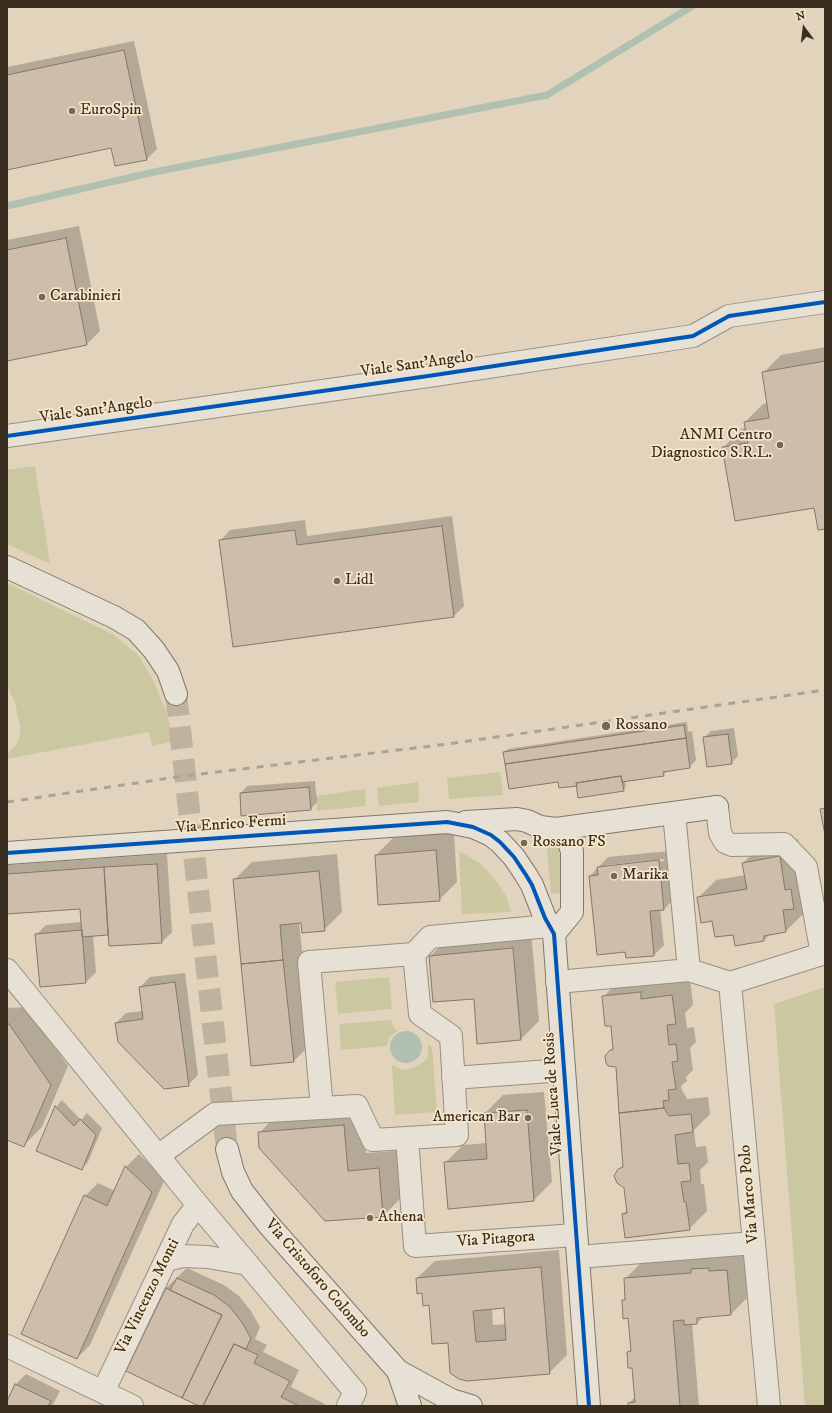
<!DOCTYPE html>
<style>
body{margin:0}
#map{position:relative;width:832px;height:1413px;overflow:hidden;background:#e2d4bc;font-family:"IM FELL DW Pica",serif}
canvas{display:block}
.frame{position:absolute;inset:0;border:8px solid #3a2e20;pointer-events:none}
.north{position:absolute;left:784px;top:8px;width:40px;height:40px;-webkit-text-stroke:3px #f6e6ca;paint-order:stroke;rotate:345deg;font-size:11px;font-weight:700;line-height:16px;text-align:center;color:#3a2e20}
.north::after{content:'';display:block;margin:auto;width:14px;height:18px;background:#3a2e20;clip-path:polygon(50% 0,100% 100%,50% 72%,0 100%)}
</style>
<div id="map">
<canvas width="832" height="1413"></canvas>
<div class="frame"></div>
<div class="north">N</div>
</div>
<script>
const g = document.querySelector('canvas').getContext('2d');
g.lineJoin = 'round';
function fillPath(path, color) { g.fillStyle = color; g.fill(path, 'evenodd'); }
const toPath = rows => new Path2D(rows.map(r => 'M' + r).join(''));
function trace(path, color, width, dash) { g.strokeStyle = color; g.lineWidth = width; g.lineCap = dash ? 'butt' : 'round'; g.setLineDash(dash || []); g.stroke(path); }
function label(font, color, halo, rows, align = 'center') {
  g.font = font + ' "IM FELL DW Pica",serif'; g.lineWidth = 3.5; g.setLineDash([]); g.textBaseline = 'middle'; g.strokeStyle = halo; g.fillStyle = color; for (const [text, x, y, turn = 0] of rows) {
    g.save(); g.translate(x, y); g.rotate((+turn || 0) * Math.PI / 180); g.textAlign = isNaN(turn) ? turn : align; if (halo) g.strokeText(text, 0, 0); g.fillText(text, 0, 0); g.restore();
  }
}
fillPath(toPath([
 [35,466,50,564,7,544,7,470],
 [7,583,114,635,138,655,153,680,166,711,174,741,152,746,149,732,7,759,7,754,16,745,20,736,20,726,15,703,7,686],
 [500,772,503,795,449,799,447,778],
 [418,782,419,802,379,806,377,788],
 [365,789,366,806,317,811,316,796],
 [553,839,561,843,563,893,551,894,546,840],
 [459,851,480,863,498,883,507,898,511,912,462,914],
 [389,977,392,1009,338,1014,335,982],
 [825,987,825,1406,805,1406,774,1004],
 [392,1020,393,1027,398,1031,389,1037,387,1046,341,1050,339,1024],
 [428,1044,432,1047,437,1112,395,1115,392,1065,403,1070,413,1068,425,1061,428,1056]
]), '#cbc8a1');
fillPath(toPath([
 '390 1047a16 16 0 1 1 32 0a16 16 0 1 1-32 0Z'
]), '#b0c1b2');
fillPath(toPath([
 [134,41,157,149,147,159,112,146,7,169,7,67],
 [79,226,100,331,87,344,7,360,7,240],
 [825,347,825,528,815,507,724,447,741,429,746,428,745,422,763,404,768,403,763,373,781,355],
 [452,516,464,606,454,616,220,541,230,530,305,520,307,536],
 [687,722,688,732,692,731,696,760,690,767,669,770,663,775,625,780,626,787,623,790,559,781,504,752,508,749],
 [734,728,738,756,731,763,704,738,711,731],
 [315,781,317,802,311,809,242,815,241,793,247,786],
 [454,833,457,882,439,900,376,855,394,837],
 [798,839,803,872,804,913,786,931,771,933,764,940,734,933,713,920,698,898,716,880,745,875,743,863,761,845],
 [669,851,674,899,664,909,660,909,664,945,654,955,626,951,590,876,608,857],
 [664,859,664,861,604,867,607,865],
 [167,854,172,932,162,942,109,934,93,935,96,972,86,982,36,935,46,925,82,922,81,908,7,913,7,865],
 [337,854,342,912,324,930,299,922,312,1043,294,1061,252,1065,234,880,252,862],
 [531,931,539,1021,521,1039,430,956,448,938],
 [185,973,198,1075,188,1085,116,1023,126,1013,143,1011,140,987,150,977],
 [690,978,693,1005,685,1013,687,1028,694,1027,696,1042,690,1048,693,1070,686,1077,687,1081,681,1086,682,1090,687,1099,708,1097,710,1114,694,1130,696,1147,706,1146,708,1162,700,1170,701,1184,704,1184,707,1211,689,1229,623,1214,628,1210,625,1187,619,1170,624,1165,617,1066,610,1050,614,1047,612,1024,603,997,621,979],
 [27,1007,68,1066,42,1127,24,1145,7,1139,7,1008],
 [544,1092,552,1182,534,1200,445,1163,463,1145,487,1143,485,1113,503,1095],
 [62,1100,81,1120,87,1113,102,1128,88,1162,81,1169,56,1107],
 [362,1108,366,1153,397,1151,401,1198,383,1216,259,1133,277,1115],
 [139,1154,165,1179,90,1345,77,1358,85,1196,98,1183,115,1191,126,1167],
 [559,1250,567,1355,549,1373,449,1342,417,1278,435,1261],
 [505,1307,506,1324,493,1325,492,1308],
 [745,1252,749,1296,731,1314,703,1317,697,1323,692,1323,699,1406,629,1406,629,1403,635,1397,633,1367,628,1352,632,1348,629,1317,623,1301,626,1297,625,1279,643,1261],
 [187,1268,224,1285,239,1296,251,1311,260,1327,255,1339,267,1345,263,1352,299,1370,291,1387,325,1404,323,1406,200,1406,166,1288],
 [26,1374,60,1391,52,1406,7,1406,7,1403,16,1384]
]), '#0003');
trace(toPath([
 [7,206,154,172,547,95,691,7]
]), '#b0c1b2', 7);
const building = toPath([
 [124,50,147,160,115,166,111,148,7,170,7,75,124,50],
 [66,238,87,345,7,361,7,250,66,238],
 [825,361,825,529,818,530,814,508,735,521,722,447,748,443,744,422,769,418,762,372,825,361],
 [442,526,454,617,233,647,219,540,295,530,297,545,442,526],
 [684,725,686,738,505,764,503,752,684,725],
 [728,734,732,764,707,767,703,737,728,734],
 [686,738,690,768,663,772,664,776,622,782,621,776,576,783,577,786,559,788,558,782,509,789,505,764,686,738],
 [621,776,624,791,578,798,576,783,621,776],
 [309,787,311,810,241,816,240,793,309,787],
 [825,808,825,835,820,809,825,808],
 [436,850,440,901,378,905,375,855,436,850],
 [780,856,785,890,791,889,794,909,783,910,786,932,764,936,764,941,735,946,733,935,715,937,712,921,701,923,697,897,747,889,742,863,780,856],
 [659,860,664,910,650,911,654,956,626,958,625,952,597,955,589,876,598,875,597,867,659,860],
 [157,864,162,943,109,946,104,867,157,864],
 [104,867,108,935,82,937,80,909,7,914,7,874,104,867],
 [319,871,325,931,302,933,301,923,280,925,283,960,241,964,233,879,319,871],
 [82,930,86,983,40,987,35,934,82,930],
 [513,948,521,1040,477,1044,474,999,433,1002,429,956,513,948],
 [283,960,294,1062,251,1066,241,964,283,960],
 [175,982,189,1086,164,1089,118,1042,115,1023,143,1019,139,987,175,982],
 [641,992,641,999,672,995,676,1024,667,1025,669,1045,676,1044,678,1061,672,1062,676,1089,668,1090,669,1100,663,1101,664,1108,619,1113,616,1067,608,1066,606,1063,605,1056,610,1050,613,1050,611,1026,605,1026,602,996,641,992],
 [9,1024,51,1085,24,1147,7,1140,7,1025,9,1024],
 [55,1106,74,1126,80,1119,96,1135,82,1170,36,1151,55,1106],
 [664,1108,669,1116,691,1114,693,1132,675,1135,678,1164,689,1163,691,1181,681,1182,684,1202,686,1202,690,1230,625,1238,622,1214,627,1213,624,1188,617,1183,614,1176,618,1169,623,1167,619,1113,664,1108],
 [527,1110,534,1201,448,1209,444,1162,487,1159,484,1113,527,1110],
 [344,1125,348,1171,379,1168,383,1217,325,1221,259,1148,258,1132,344,1125],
 [125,1166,152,1192,77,1359,21,1334,84,1195,107,1206,125,1166],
 [541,1267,550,1374,467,1381,459,1379,450,1373,448,1343,432,1344,429,1305,423,1306,422,1293,417,1294,416,1278,541,1267],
 [504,1308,506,1340,476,1342,473,1311,504,1308],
 [709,1268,709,1271,727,1270,731,1315,697,1318,697,1324,684,1325,684,1320,673,1321,680,1406,628,1406,628,1403,635,1402,632,1368,628,1368,627,1352,631,1351,628,1318,623,1319,622,1300,625,1300,624,1278,691,1273,691,1269,709,1268],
 [177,1278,214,1295,229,1306,241,1321,251,1338,246,1349,234,1344,203,1406,199,1406,182,1398,222,1315,170,1290,177,1278],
 [166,1288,222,1315,182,1398,126,1371,166,1288],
 [234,1344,258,1355,254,1363,290,1381,281,1397,299,1406,203,1406,234,1344],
 [15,1384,51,1401,48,1406,7,1406,7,1401,15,1384]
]);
fillPath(building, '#cfbdac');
trace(building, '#81786b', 1);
trace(toPath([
 [176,694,227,1149]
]), '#c0b39d', 22, [22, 11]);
const street = toPath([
 [7,436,435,375,693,336,729,316,825,302],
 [717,807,720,833,725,842,732,845,784,844,806,867,822,954],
 [674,813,689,970],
 [7,970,198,1205,355,1392,348,1406],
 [557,982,689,970,730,983,825,953],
 [730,983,769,1406],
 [453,1078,564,1070],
 [322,1108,309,962,414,954],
 [407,1138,415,1246,576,1235],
 [158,1156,215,1114,357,1106,373,1140,457,1135,451,1036,420,1014,414,954,430,937,549,926],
 [578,1257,754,1243],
 [166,1260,183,1256,208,1257,248,1264],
 [7,1346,132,1406],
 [103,1392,183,1224,198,1205]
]);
const secondary = toPath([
 [7,567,114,617,136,630,154,650,168,671,176,694],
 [466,822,517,819,527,821,540,827,556,829,717,807],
 [7,853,447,822,473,827,491,835,500,842,514,857,526,875,532,885,545,918,554,934,589,1406],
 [554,934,572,912,572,851,567,837,556,829],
 [227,1149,233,1172,242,1191,268,1224,398,1371,410,1406],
 [398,1371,451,1400,471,1406]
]);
trace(street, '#988f80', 24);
trace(secondary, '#81786b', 24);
trace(street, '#e7e0d4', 22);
trace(secondary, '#e7e0d4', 22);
trace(toPath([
 [7,802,184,776,448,744,825,690]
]), '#a9a398', 3, [7, 7]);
trace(toPath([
 [7,436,435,375,693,336,729,316,825,302],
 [7,853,447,822,473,827,491,835,500,842,514,857,526,875,532,885,545,918,554,934,589,1406]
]), '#0057b8', 4);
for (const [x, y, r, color] of [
 [72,111,4,"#756857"],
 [42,297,4,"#756857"],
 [780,445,4,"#756857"],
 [337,581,4,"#756857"],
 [606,726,5,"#756857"],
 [524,843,4,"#756857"],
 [614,876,4,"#756857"],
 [528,1118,4,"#756857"],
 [370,1218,4,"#756857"]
]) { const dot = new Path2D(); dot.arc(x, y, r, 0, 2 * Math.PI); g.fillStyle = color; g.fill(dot); trace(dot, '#f6e6ca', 1.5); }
label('16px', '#3a2e20', '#f6e6ca', [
 ["EuroSpin",80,111],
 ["Carabinieri",50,297],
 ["ANMI Centro",772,436,"right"],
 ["Diagnostico S.R.L.",772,454,"right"],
 ["Lidl",345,581],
 ["Rossano",615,726],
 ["Rossano FS",532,843],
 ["Marika",622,876],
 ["American Bar",520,1118,"right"],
 ["Athena",378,1218]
], 'left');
label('16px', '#3a2e20', '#f6e6ca', [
 ["Viale Sant'Angelo",417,365,-8],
 ["Viale Sant'Angelo",96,411,-8],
 ["Via Enrico Fermi",231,825,-4],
 ["Viale Luca de Rosis",554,1094,-94],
 ["Via Marco Polo",750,1194,-95],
 ["Via Pitagora",496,1240,-4],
 ["Via Cristoforo Colombo",317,1279,49],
 ["Via Vincenzo Monti",148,1297,-64]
]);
</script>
